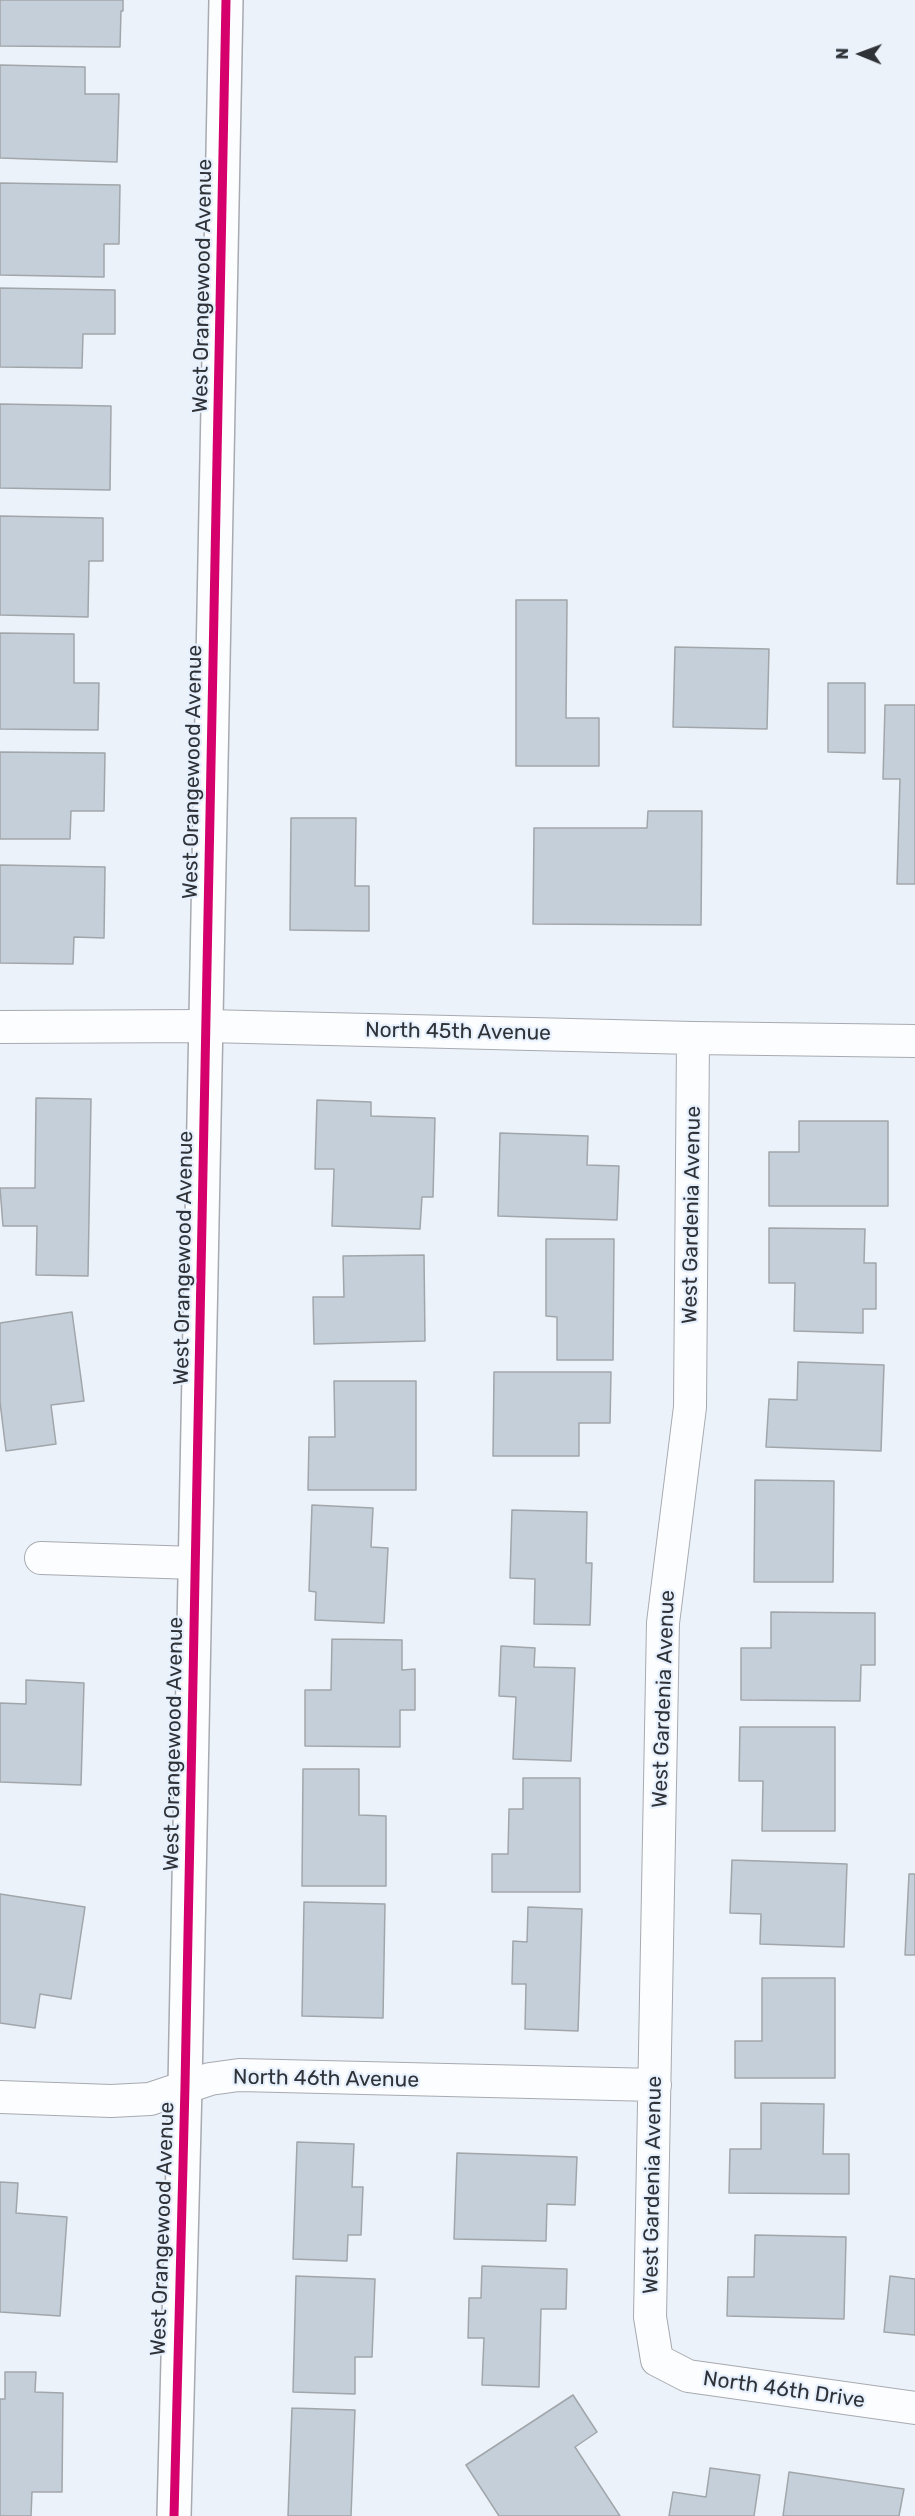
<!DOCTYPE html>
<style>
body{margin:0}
#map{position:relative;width:915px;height:2516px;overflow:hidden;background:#ecf2f9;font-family:Rubik,sans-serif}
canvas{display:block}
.north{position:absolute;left:831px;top:24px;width:60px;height:60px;-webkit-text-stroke:4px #e7f1fe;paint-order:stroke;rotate:271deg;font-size:16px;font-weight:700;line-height:24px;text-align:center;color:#2f3237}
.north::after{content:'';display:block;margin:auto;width:21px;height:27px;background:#2f3237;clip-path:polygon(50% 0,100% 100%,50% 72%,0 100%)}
</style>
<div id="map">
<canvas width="915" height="2516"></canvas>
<div class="north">N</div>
</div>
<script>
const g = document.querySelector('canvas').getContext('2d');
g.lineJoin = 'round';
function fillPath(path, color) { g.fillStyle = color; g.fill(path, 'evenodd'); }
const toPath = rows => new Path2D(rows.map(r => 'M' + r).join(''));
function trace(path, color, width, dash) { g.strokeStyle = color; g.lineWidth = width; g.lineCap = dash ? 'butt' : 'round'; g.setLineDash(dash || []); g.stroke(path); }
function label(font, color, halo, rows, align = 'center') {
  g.font = font + ' Rubik,sans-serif'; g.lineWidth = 4.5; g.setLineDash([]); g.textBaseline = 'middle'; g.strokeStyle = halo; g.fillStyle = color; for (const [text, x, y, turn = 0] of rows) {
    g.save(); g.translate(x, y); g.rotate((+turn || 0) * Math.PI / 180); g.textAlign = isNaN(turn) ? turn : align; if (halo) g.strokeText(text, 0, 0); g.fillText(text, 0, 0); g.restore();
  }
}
const building = toPath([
 [0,0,123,0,123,11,121,11,120,47,0,46,0,0],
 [0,65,85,67,85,94,119,94,117,162,0,158,0,65],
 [0,183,120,185,119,244,104,244,104,277,0,275,0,183],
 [0,288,115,290,115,334,83,334,82,368,0,367,0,288],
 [0,404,111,406,110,490,0,488,0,404],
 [0,516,103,518,103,561,89,561,88,617,0,615,0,516],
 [516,600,567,600,566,718,599,718,599,766,516,766,516,600],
 [0,633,74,634,74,683,99,683,98,730,0,729,0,633],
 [675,647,769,649,767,729,673,727,675,647],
 [828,683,865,683,865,753,828,752,828,683],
 [885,705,915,705,915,884,897,884,900,779,883,779,885,705],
 [0,752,105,753,104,811,71,811,70,839,0,839,0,752],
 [648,811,702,811,701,925,533,924,534,828,647,828,648,811],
 [291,818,356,818,355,886,369,886,369,931,290,930,291,818],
 [0,865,105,867,104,938,74,937,73,964,0,963,0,865],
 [36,1098,91,1099,88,1276,36,1275,37,1226,3,1226,0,1188,35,1188,36,1098],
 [317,1100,371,1102,371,1116,435,1118,433,1197,422,1197,420,1229,332,1226,334,1169,315,1169,317,1100],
 [799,1121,888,1121,888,1206,769,1206,769,1152,799,1152,799,1121],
 [500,1133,588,1136,587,1165,619,1166,617,1220,498,1216,500,1133],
 [769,1228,865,1229,864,1263,876,1263,876,1309,863,1309,863,1333,794,1331,795,1283,769,1283,769,1228],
 [546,1239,614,1239,613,1360,557,1360,557,1317,546,1316,546,1239],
 [424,1255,425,1341,314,1344,313,1297,344,1297,343,1256,424,1255],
 [72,1312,84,1401,51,1405,56,1444,6,1451,0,1402,0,1323,72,1312],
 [798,1362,884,1365,881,1451,766,1447,769,1399,797,1400,798,1362],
 [494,1372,611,1372,610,1423,579,1423,579,1456,493,1456,494,1372],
 [334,1381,416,1381,416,1490,308,1490,309,1437,335,1437,334,1381],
 [755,1480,834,1481,833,1582,754,1582,755,1480],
 [312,1505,373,1508,371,1547,388,1548,384,1623,315,1620,316,1592,309,1591,312,1505],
 [512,1510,587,1512,586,1563,592,1563,590,1625,534,1624,535,1579,510,1578,512,1510],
 [771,1612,875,1613,875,1665,861,1665,860,1701,741,1700,741,1648,771,1648,771,1612],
 [332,1639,402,1640,402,1670,415,1669,415,1710,400,1710,400,1747,305,1746,305,1690,331,1690,332,1639],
 [501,1646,535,1648,534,1667,575,1668,571,1761,513,1759,516,1697,499,1696,501,1646],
 [26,1680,84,1683,81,1785,0,1782,0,1703,26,1704,26,1680],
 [740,1727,835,1727,835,1831,762,1831,763,1781,739,1781,740,1727],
 [303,1769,359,1769,359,1815,386,1816,386,1886,302,1886,303,1769],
 [523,1778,580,1778,580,1892,492,1892,492,1854,508,1854,509,1809,523,1809,523,1778],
 [732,1860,847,1864,844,1947,760,1944,761,1914,730,1913,732,1860],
 [909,1874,915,1874,915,1955,905,1955,909,1874],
 [0,1894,85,1907,71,1999,40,1994,35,2028,0,2023,0,1894],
 [304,1902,385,1904,383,2018,302,2016,304,1902],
 [528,1907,582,1909,578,2031,525,2029,526,1984,512,1984,513,1941,527,1942,528,1907],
 [762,1978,835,1978,835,2078,735,2078,735,2041,762,2041,762,1978],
 [761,2103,824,2104,823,2154,849,2154,849,2194,729,2193,730,2149,761,2149,761,2103],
 [297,2142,354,2144,352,2187,363,2187,361,2235,348,2235,347,2261,293,2259,297,2142],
 [457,2153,577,2157,575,2205,547,2204,546,2241,454,2239,457,2153],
 [0,2182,18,2183,16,2213,67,2217,60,2316,0,2312,0,2182],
 [755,2235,846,2237,844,2319,727,2316,728,2277,754,2277,755,2235],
 [482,2266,567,2269,566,2309,541,2309,539,2387,482,2385,484,2338,468,2338,469,2298,481,2298,482,2266],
 [296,2276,375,2279,372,2357,355,2357,355,2394,293,2392,296,2276],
 [890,2276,915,2279,915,2335,884,2332,890,2276],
 [5,2372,36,2372,35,2392,63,2393,62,2492,32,2492,31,2516,0,2516,0,2399,5,2399,5,2372],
 [573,2395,597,2432,575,2447,620,2516,499,2516,466,2465,573,2395],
 [292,2408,355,2410,351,2516,288,2516,292,2408],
 [710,2468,760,2475,754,2516,669,2516,673,2492,706,2497,710,2468],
 [789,2472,904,2489,899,2516,783,2516,789,2472]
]);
fillPath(building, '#c4cfd9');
trace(building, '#a1a6aa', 1.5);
const minor = toPath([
 [0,1027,207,1026,693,1038,915,1041],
 [693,1038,690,1407,663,1623,650,2317,657,2360,688,2376,915,2408],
 [41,1558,195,1563],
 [0,2097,111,2101,150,2099,210,2079,239,2075,655,2085]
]);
const tertiary = toPath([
 [174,2516,185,2086,226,0]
]);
trace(minor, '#a7aab0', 34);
trace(tertiary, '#a7aab0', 36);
trace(minor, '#fcfdfe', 32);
trace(tertiary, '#fcfdfe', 33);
trace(toPath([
 [174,2516,185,2086,226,0]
]), '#d6006c', 9);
label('21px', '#2f3237', '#e7f1fe', [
 ["West Orangewood Avenue",203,286,-89],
 ["West Orangewood Avenue",193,772,-89],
 ["North 45th Avenue",458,1032,1],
 ["West Gardenia Avenue",692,1215,-89],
 ["West Orangewood Avenue",184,1258,-89],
 ["West Gardenia Avenue",664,1699,-88],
 ["West Orangewood Avenue",174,1744,-89],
 ["North 46th Avenue",326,2079,1],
 ["West Gardenia Avenue",653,2185,-89],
 ["West Orangewood Avenue",163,2229,-88],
 ["North 46th Drive",784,2390,8]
]);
</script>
